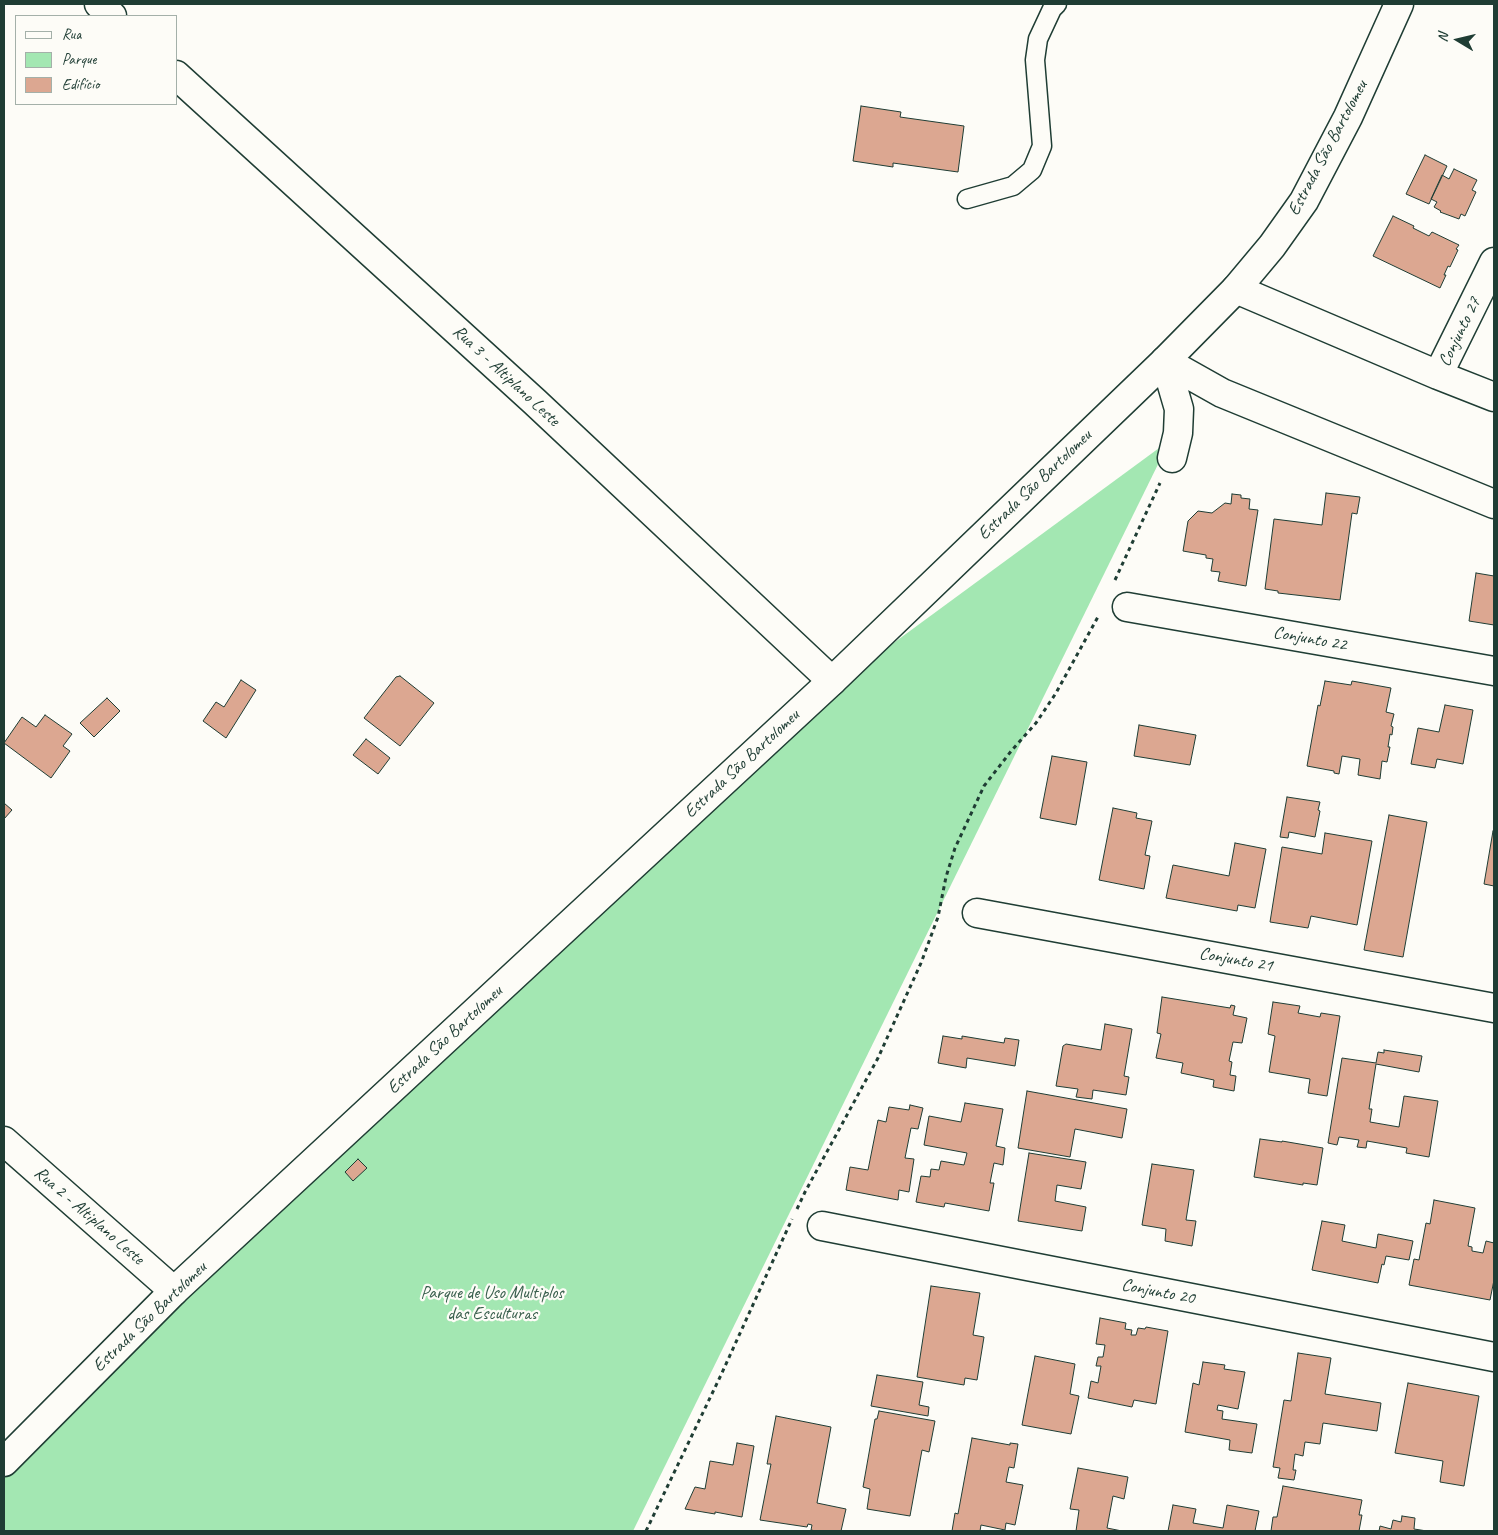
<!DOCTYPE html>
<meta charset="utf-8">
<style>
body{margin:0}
#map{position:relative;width:1498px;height:1535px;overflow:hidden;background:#fdfcf7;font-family:Caveat,sans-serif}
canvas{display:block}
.frame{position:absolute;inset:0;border:5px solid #1f3d34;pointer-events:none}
.legend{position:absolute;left:15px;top:15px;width:162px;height:90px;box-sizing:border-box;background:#fdfcf7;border:1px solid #a4b0a9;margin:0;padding:6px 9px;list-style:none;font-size:15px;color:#1f3d34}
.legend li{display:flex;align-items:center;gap:10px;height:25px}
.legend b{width:25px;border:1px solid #a4b0a9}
.north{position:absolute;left:1433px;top:15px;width:50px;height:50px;-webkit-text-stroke:4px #fdfcf7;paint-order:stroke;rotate:279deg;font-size:14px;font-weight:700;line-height:20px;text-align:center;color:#1f3d34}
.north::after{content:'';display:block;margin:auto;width:18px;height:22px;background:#1f3d34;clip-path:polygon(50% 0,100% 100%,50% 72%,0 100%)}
</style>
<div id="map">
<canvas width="1498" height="1535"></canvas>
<div class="frame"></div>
<ul class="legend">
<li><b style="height:6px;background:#fdfcf7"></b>Rua</li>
<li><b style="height:14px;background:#a3e7b2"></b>Parque</li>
<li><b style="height:14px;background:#dca791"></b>Edifício</li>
</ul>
<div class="north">N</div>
</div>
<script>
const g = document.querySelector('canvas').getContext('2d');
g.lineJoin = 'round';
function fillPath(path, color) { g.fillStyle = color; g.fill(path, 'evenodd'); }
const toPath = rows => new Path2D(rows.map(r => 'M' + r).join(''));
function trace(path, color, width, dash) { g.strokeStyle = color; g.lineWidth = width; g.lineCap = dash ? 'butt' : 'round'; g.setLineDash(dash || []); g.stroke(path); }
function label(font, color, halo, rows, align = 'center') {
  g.font = font + ' Caveat,sans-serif'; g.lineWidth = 4.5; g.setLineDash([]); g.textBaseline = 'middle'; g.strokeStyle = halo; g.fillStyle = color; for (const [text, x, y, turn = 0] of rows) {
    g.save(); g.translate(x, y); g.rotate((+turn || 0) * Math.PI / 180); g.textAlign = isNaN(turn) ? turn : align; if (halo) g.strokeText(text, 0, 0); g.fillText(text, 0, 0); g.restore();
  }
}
fillPath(toPath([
 [1170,440,633,1531,4,1531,4,1443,166,1291,835,686]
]), '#a3e7b2');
const building = toPath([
 [861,106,901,112,900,117,964,126,958,172,893,163,893,167,853,161,861,106],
 [1425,155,1447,166,1429,204,1406,194,1425,155],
 [1454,169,1477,180,1472,190,1476,192,1465,216,1461,214,1459,219,1440,212,1441,211,1434,207,1437,202,1431,199,1442,175,1449,179,1454,169],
 [1393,216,1414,226,1413,228,1429,236,1432,232,1459,245,1456,249,1458,250,1450,267,1448,266,1444,275,1446,275,1440,288,1373,256,1393,216],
 [1326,493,1360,497,1357,514,1352,513,1340,600,1278,593,1278,591,1265,589,1274,519,1322,525,1326,493],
 [1232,494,1241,495,1241,498,1250,499,1249,509,1258,510,1246,586,1218,581,1220,572,1211,571,1213,559,1206,558,1206,555,1183,551,1188,521,1198,511,1212,513,1225,503,1231,504,1232,494],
 [1476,573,1494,576,1494,625,1469,621,1476,573],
 [400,676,434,703,400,746,364,718,396,677,400,676],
 [241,680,256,690,226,738,203,721,216,702,224,707,241,680],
 [1325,681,1351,685,1352,681,1391,688,1386,712,1394,714,1391,726,1393,727,1392,735,1390,734,1388,747,1390,747,1387,762,1382,761,1380,779,1358,775,1360,759,1342,756,1339,774,1334,773,1334,771,1307,766,1318,705,1320,706,1325,681],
 [107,698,120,711,94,737,80,723,107,698],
 [1445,705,1473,710,1463,764,1437,759,1435,768,1411,764,1418,728,1439,732,1445,705],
 [45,715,72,734,63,746,70,751,51,778,4,743,22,717,36,727,45,715],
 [1139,725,1196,735,1190,765,1134,756,1139,725],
 [366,739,390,758,378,774,353,755,366,739],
 [1052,756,1087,762,1076,825,1040,818,1052,756],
 [1287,797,1320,802,1318,810,1320,811,1315,837,1289,832,1288,838,1280,837,1287,797],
 [4,803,12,810,4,819,4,803],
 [1113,808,1137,813,1136,818,1152,821,1145,855,1150,856,1144,889,1099,880,1113,808],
 [1389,815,1427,822,1403,957,1364,950,1389,815],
 [1493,831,1494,831,1494,886,1484,884,1493,831],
 [1325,833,1372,841,1357,925,1311,916,1308,928,1270,922,1282,847,1322,854,1325,833],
 [1235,843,1266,849,1255,908,1238,905,1237,911,1166,898,1173,865,1229,876,1235,843],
 [1162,997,1230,1008,1231,1005,1235,1006,1233,1015,1247,1018,1242,1043,1233,1042,1229,1061,1232,1062,1230,1075,1236,1076,1234,1091,1213,1087,1214,1080,1181,1073,1183,1063,1156,1058,1161,1034,1157,1033,1162,997],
 [1273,1002,1300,1006,1298,1013,1320,1017,1321,1013,1340,1016,1327,1096,1308,1093,1310,1079,1269,1072,1275,1036,1268,1034,1273,1002],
 [1105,1024,1132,1029,1124,1076,1129,1077,1126,1095,1093,1090,1092,1099,1076,1097,1078,1089,1056,1086,1063,1046,1066,1044,1101,1050,1105,1024],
 [943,1036,962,1039,962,1036,1004,1043,1005,1038,1019,1040,1015,1066,967,1058,966,1068,938,1063,943,1036],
 [1384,1050,1422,1056,1419,1072,1376,1064,1369,1109,1372,1109,1370,1122,1399,1127,1404,1096,1438,1101,1429,1157,1406,1153,1407,1148,1367,1141,1366,1148,1357,1147,1359,1140,1339,1137,1337,1145,1328,1143,1342,1058,1376,1063,1378,1052,1384,1053,1384,1050],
 [1027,1091,1127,1109,1122,1138,1075,1129,1070,1157,1018,1148,1027,1091],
 [965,1103,1003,1109,996,1146,1005,1148,1003,1165,994,1163,990,1183,994,1183,989,1211,945,1203,944,1207,916,1202,921,1176,930,1177,931,1169,939,1170,941,1161,964,1165,967,1153,924,1145,929,1116,961,1122,965,1103],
 [910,1105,923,1108,918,1129,911,1128,905,1158,914,1159,909,1192,899,1190,898,1200,846,1190,850,1167,868,1170,878,1120,886,1122,889,1107,909,1110,910,1105],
 [1260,1139,1282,1142,1282,1141,1323,1148,1317,1185,1303,1183,1303,1185,1254,1177,1260,1139],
 [1029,1153,1086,1162,1081,1189,1057,1185,1055,1201,1086,1207,1082,1231,1018,1221,1029,1153],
 [358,1159,367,1168,353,1181,345,1172,358,1159],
 [1152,1164,1194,1170,1186,1220,1196,1221,1192,1246,1165,1241,1166,1229,1142,1225,1152,1164],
 [1434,1200,1475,1208,1468,1246,1472,1247,1472,1251,1483,1253,1486,1241,1494,1243,1494,1280,1490,1300,1409,1285,1414,1259,1419,1260,1426,1223,1430,1224,1434,1200],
 [1322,1221,1345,1225,1342,1241,1376,1248,1378,1234,1413,1241,1409,1260,1386,1256,1384,1265,1382,1264,1378,1283,1312,1270,1322,1221],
 [931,1286,980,1293,973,1335,984,1337,977,1380,965,1378,964,1385,917,1377,931,1286],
 [1100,1318,1126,1323,1125,1329,1132,1330,1131,1335,1136,1335,1138,1328,1145,1329,1146,1327,1168,1331,1156,1404,1134,1400,1132,1407,1088,1398,1091,1381,1098,1383,1101,1366,1096,1366,1098,1357,1103,1357,1105,1345,1096,1344,1100,1318],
 [1298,1353,1331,1358,1325,1394,1381,1403,1377,1431,1323,1423,1320,1444,1305,1442,1303,1456,1295,1454,1293,1470,1296,1470,1294,1480,1278,1478,1280,1468,1273,1467,1284,1400,1291,1401,1298,1353],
 [1035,1356,1075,1364,1070,1394,1079,1396,1071,1434,1022,1425,1035,1356],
 [1203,1362,1225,1365,1224,1369,1245,1372,1238,1409,1218,1405,1217,1410,1223,1411,1222,1419,1257,1424,1252,1453,1229,1450,1230,1440,1185,1432,1193,1383,1199,1385,1203,1362],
 [877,1375,923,1382,919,1405,929,1407,928,1416,871,1406,877,1375],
 [1408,1383,1479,1396,1464,1486,1440,1482,1443,1461,1395,1453,1408,1383],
 [879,1411,935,1421,929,1452,922,1450,910,1516,867,1509,870,1489,863,1487,875,1419,877,1419,879,1411],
 [776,1416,831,1427,817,1503,846,1509,841,1531,816,1531,811,1530,812,1525,808,1524,807,1527,760,1520,771,1464,767,1464,776,1416],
 [972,1438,1010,1445,1010,1443,1018,1444,1014,1468,1009,1467,1006,1482,1023,1485,1015,1525,1006,1523,1005,1530,981,1525,980,1531,952,1531,955,1513,958,1514,972,1438],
 [737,1443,754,1446,742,1517,715,1512,715,1514,685,1509,695,1487,705,1489,710,1461,733,1465,737,1443],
 [1078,1468,1128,1477,1124,1499,1113,1496,1107,1528,1122,1531,1076,1531,1079,1510,1070,1509,1078,1468],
 [1283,1486,1362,1500,1359,1515,1362,1515,1359,1531,1271,1531,1273,1517,1277,1517,1283,1486],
 [1173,1505,1196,1509,1193,1523,1223,1528,1227,1505,1259,1511,1255,1531,1168,1531,1173,1505],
 [1402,1516,1415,1518,1414,1529,1427,1531,1379,1531,1380,1526,1391,1529,1393,1520,1401,1522,1402,1516]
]);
fillPath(building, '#dca791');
trace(building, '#1f3d34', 1);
const service = toPath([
 [967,199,1013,186,1032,170,1042,146,1035,60,1038,39,1052,9,1057,4]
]);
const minor = toPath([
 [99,4,112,16],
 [176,75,535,402,832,681],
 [1236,289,1438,375,1494,397],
 [1165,361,1222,393,1494,504],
 [1165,361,1179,409,1178,433,1172,458],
 [1438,375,1494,262],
 [1127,607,1494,671],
 [977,913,1494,1008],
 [4,1141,174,1291],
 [822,1226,1494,1357]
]);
const tertiary = toPath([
 [4,1462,174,1291,832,681,1165,361,1236,289,1272,246,1304,201,1348,117,1399,4]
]);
trace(service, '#1f3d34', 21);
trace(minor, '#1f3d34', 31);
trace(tertiary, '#1f3d34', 31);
trace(toPath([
 [1115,580,1160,483],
 [797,1209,805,1192,878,1058,921,963,938,917,946,877,955,848,984,786,1012,750,1036,723,1056,693,1099,615],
 [646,1531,721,1375,792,1219]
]), '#1f3d34', 3, [4, 4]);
trace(service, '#fdfcf7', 18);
trace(minor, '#fdfcf7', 28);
trace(tertiary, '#fdfcf7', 28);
label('18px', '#1f3d34', '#fdfcf7', [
 ["Estrada São Bartolomeu",1328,148,-62],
 ["Conjunto 27",1460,332,-64],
 ["Rua 3 - Altiplano Leste",506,376,43],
 ["Estrada São Bartolomeu",1035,485,-44],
 ["Conjunto 22",1310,639,10],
 ["Estrada São Bartolomeu",742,764,-43],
 ["Conjunto 21",1236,960,10],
 ["Estrada São Bartolomeu",445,1040,-43],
 ["Rua 2 - Altiplano Leste",89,1216,41],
 ["Conjunto 20",1158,1292,11],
 ["Estrada São Bartolomeu",150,1317,-44]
]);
label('18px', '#395f4d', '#fdfcf7', [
 ["Parque de Uso Multiplos",492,1293],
 ["das Esculturas",492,1314]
]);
</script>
